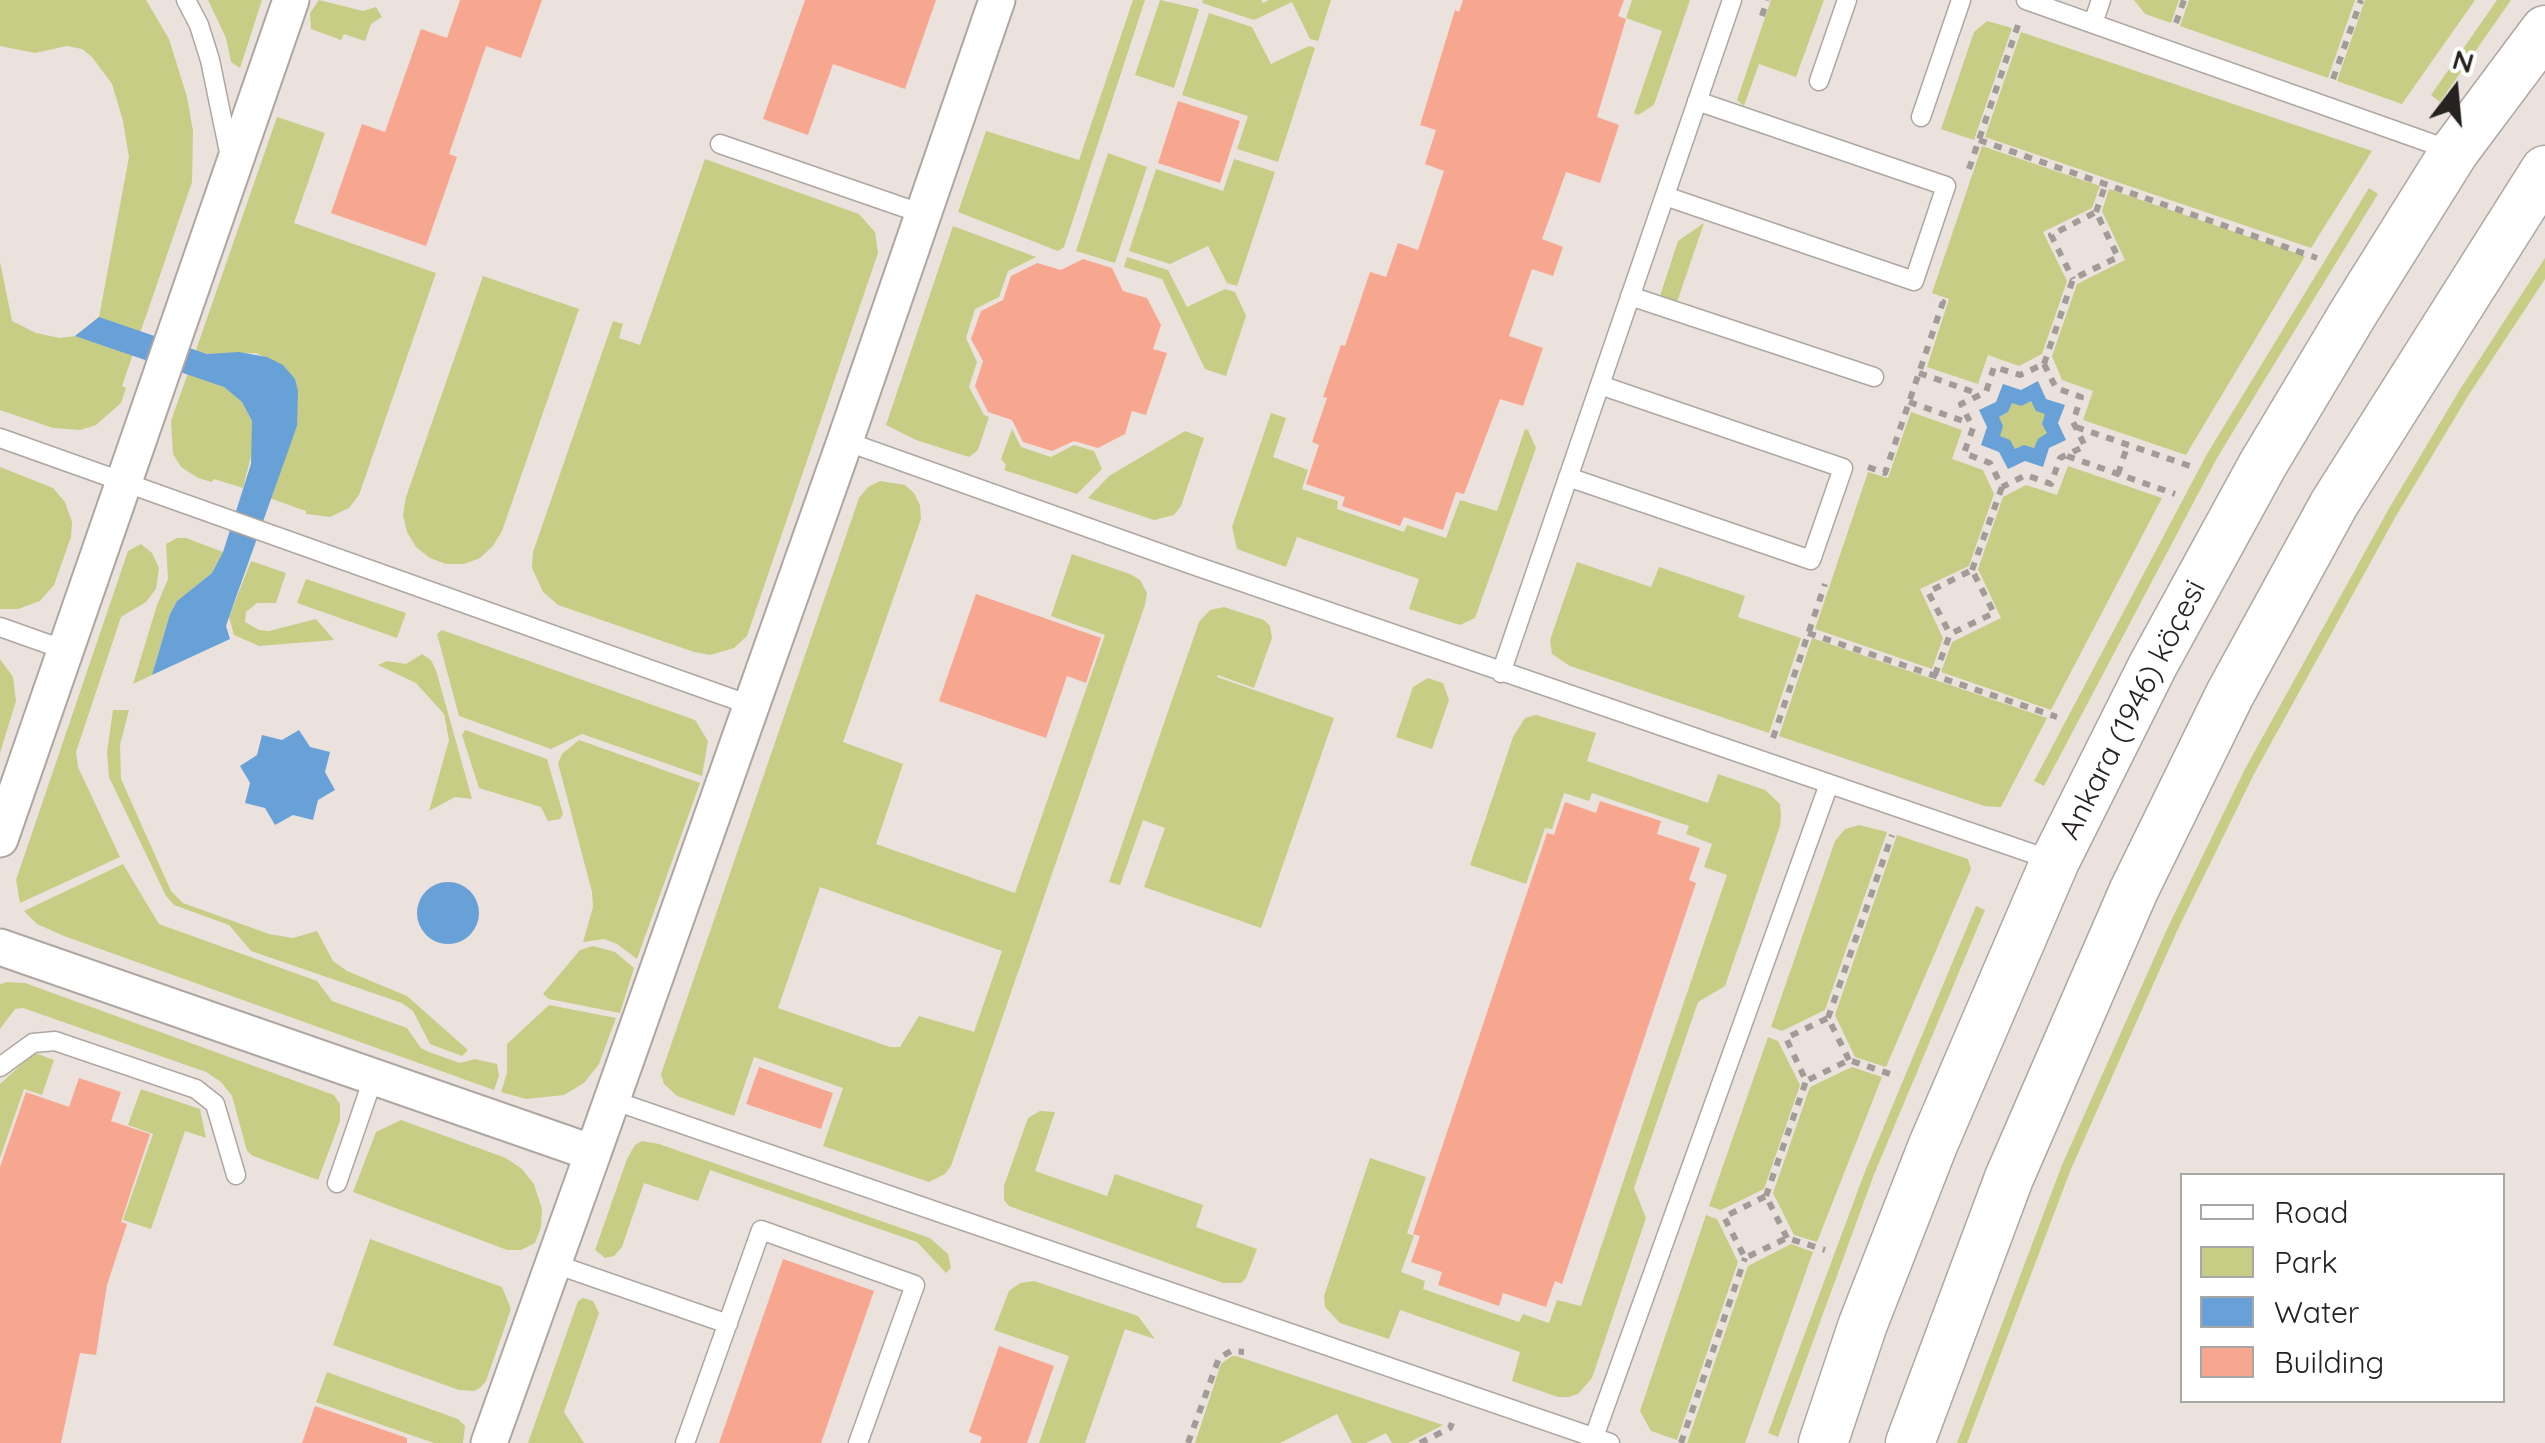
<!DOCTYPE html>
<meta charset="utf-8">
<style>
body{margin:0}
#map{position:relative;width:2545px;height:1443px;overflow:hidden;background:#ebe2dd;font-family:Quicksand,sans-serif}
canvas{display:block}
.legend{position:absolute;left:2180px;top:1173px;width:325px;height:230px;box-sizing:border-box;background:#fff;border:2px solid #a8a7a6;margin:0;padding:12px 18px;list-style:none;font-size:30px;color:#252220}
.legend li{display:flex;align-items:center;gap:20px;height:50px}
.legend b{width:50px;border:2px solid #a8a7a6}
.north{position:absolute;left:2405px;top:40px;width:100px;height:100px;-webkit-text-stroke:8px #fff;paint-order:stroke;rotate:16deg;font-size:28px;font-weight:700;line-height:40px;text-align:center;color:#252220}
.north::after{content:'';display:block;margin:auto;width:35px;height:45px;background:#252220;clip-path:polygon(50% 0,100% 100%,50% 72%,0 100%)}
</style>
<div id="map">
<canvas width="2545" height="1443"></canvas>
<ul class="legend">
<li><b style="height:12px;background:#fff"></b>Road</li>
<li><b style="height:28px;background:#c8cd86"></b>Park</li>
<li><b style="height:28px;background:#68a1d8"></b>Water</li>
<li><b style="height:28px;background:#f7a790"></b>Building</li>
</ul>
<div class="north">N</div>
</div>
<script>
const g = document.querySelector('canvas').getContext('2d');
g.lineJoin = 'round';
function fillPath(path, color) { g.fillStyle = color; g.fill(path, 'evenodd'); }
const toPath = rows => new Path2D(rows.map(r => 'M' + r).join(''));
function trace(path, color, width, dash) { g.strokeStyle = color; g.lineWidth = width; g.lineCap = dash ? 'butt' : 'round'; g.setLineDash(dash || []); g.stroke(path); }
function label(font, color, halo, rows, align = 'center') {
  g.font = font + ' Quicksand,sans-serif'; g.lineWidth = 8; g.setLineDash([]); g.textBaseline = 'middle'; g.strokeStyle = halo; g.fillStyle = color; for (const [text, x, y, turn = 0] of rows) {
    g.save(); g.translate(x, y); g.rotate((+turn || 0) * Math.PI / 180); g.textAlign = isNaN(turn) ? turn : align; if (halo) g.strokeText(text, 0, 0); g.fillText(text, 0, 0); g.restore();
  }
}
fillPath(toPath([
 [0,0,146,0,169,39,187,97,193,131,192,182,122,386,126,388,121,403,96,425,80,430,53,428,0,410,0,262,12,321,36,333,60,338,75,336,99,317,129,157,123,121,112,84,92,57,82,49,67,46,35,53,0,46],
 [208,0,262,0,240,68,231,62,226,38],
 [319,0,363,11,376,7,382,17,371,24,365,41,344,34,341,40,311,29,310,13],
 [1133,0,1145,0,1064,247,1058,251,958,212,986,131,1079,160],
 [1160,0,1199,9,1174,88,1135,75],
 [1203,0,1261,0,1263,3,1269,0,1331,0,1318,41,1310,39,1292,2,1254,20,1202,3],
 [1632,0,1690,0,1654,105,1638,115,1634,113,1662,31,1626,18],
 [1771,0,1824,0,1796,77,1759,64,1744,106,1737,100],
 [2134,0,2179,0,2171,23,2145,14],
 [2189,0,2355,0,2328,78,2180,26],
 [2365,0,2475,0,2402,104,2337,81],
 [2497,0,2511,0,2440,102,2431,95],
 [1209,13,1252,27,1271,64,1309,46,1315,48,1278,162,1237,149,1248,116,1182,95],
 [1987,21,2012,28,1974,140,1941,129,1974,32],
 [2021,32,2372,151,2311,248,1985,137],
 [277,117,325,133,294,223,436,273,359,495,349,508,330,517,306,514,306,511,269,498,297,426,282,365,256,353,207,354,196,350],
 [1982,146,2100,186,2092,208,2043,232,2067,281,2042,354,2019,366,1988,355,1978,384,1927,367,1949,299,1932,293],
 [1108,153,1147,167,1115,263,1076,251],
 [705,159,859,214,875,232,878,253,747,636,734,648,710,655,694,652,558,605,543,592,532,568,533,552,613,321,623,324,619,338,640,345],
 [1234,159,1275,172,1237,286,1227,283,1208,246,1170,264,1129,251,1156,169,1223,191],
 [2369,188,2378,194,2217,458,2044,786,2034,781,2207,454],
 [2109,189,2305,256,2186,455,2083,420,2093,391,2062,380,2052,356,2077,284,2125,260,2102,211],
 [1704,223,1676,305,1659,299,1678,241],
 [953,226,1036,257,1008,271,999,297,975,309,966,338,977,362,969,387,984,415,989,417,978,450,969,457,916,440,886,425],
 [1127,257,1168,270,1187,307,1225,289,1235,292,1246,316,1226,376,1205,369,1162,279,1124,267],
 [2545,258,2545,279,2468,396,2396,516,2254,774,2177,931,2071,1169,1967,1443,1957,1443,2062,1165,2168,927,2245,769,2387,512,2459,391],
 [483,276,579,309,502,531,493,546,480,558,464,564,446,564,430,558,416,547,407,532,403,515,406,497],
 [188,373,224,387,242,402,252,421,254,444,243,488,214,479,212,482,198,478,181,467,173,454,171,421],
 [2031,401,2046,414,2047,433,2034,448,2015,449,2000,436,1999,417,2008,412,2012,402],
 [1911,412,1962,430,1952,459,1983,470,1994,494,1969,566,1920,589,1943,638,1932,669,1815,629,1868,472,1888,478],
 [1271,413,1286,418,1273,457,1308,470,1302,489,1338,501,1337,509,1404,532,1407,525,1446,538,1460,500,1497,511,1525,429,1528,430,1536,448,1475,618,1460,625,1409,609,1419,579,1297,537,1286,567,1237,549,1232,527],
 [1012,429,1021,447,1051,457,1074,445,1094,451,1102,469,1077,494,1004,470,1006,465,1001,459],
 [1185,431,1204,438,1181,506,1174,515,1154,520,1088,498,1109,476],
 [2068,466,2162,498,2051,710,1941,672,1952,642,2001,618,1978,569,2003,497,2026,485,2057,495],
 [0,467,53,488,65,502,72,522,71,537,54,585,40,601,18,609,0,609],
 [880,481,905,485,914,493,920,505,921,519,843,742,903,764,876,844,1015,893,1105,635,1051,616,1072,554,1130,574,1140,580,1147,593,1145,605,951,1166,945,1174,929,1182,823,1146,843,1088,754,1057,734,1116,677,1096,664,1084,661,1074,859,498,868,487],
 [820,887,1002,951,974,1032,919,1016,900,1047,890,1047,778,1008],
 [177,538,186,538,223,552,212,573,177,601,170,614,152,675,133,684,157,605,168,579,166,544],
 [141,544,152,553,159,568,156,589,146,602,121,617,76,752,78,767,120,857,20,903,16,880,128,551],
 [251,561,286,573,276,603,257,603,246,612,245,622,259,630,269,631,316,619,334,640,259,646,234,635,229,617],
 [1577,562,1651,587,1659,567,1745,596,1738,617,1801,638,1769,733,1570,666,1552,654,1550,640],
 [306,579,406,613,397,638,297,603],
 [1224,607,1264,620,1270,626,1272,638,1254,688,1218,675,1217,677,1334,718,1261,928,1144,887,1165,828,1143,820,1120,885,1109,882,1199,622,1210,610],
 [442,630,695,720,708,741,702,776,582,734,551,749,459,716,437,634],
 [1812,638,2047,718,2001,807,1984,806,1779,736],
 [422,654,431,660,436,670,472,799,455,797,429,811,449,740,444,714,416,683,378,665,387,661,406,664],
 [0,659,13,677,16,701,0,753],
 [1428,678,1443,683,1449,700,1432,749,1396,737,1413,687],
 [113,710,129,710,120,745,121,779,171,891,183,903,269,934,293,938,317,931,333,961,347,971,407,996,468,1050,462,1056,430,1044,413,1011,402,1003,251,951,229,925,174,905,166,896,109,777,107,752],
 [1536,715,1596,733,1587,761,1708,803,1718,774,1765,790,1780,804,1781,814,1780,826,1725,986,1698,1002,1634,1188,1646,1218,1592,1378,1578,1394,1568,1397,1558,1397,1512,1381,1520,1352,1400,1310,1389,1339,1340,1323,1325,1307,1324,1296,1370,1158,1426,1177,1407,1233,1414,1236,1401,1272,1425,1281,1423,1289,1519,1322,1523,1314,1549,1323,1557,1300,1581,1306,1727,875,1704,867,1712,844,1686,834,1689,826,1592,793,1589,801,1564,793,1552,829,1545,828,1526,884,1470,865,1513,737,1525,718],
 [465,730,547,759,563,814,560,819,548,821,541,807,479,788,462,735],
 [579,740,700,783,637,959,617,944,604,939,583,942,593,907,592,892,558,763,562,754],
 [1859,825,1887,832,1825,1010,1782,1031,1771,1027,1835,841,1845,829],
 [1897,835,1968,859,1971,869,1886,1067,1855,1057,1835,1015],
 [123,864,159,924,317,981,332,1001,407,1028,421,1048,429,1052,460,1063,475,1059,497,1064,499,1076,494,1090,64,936,37,924,24,911],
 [1976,906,1985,910,1873,1177,1778,1437,1768,1433,1864,1174],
 [593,946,615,952,634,968,620,1013,549,999,543,994,580,950],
 [7,982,25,983,334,1095,340,1104,340,1121,318,1180,253,1156,247,1151,232,1096,221,1082,206,1072,23,1008,15,1009,0,1029,0,984],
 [549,1005,616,1018,599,1064,584,1083,564,1095,526,1099,501,1092,507,1073,507,1044],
 [1768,1037,1778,1041,1800,1085,1764,1189,1721,1210,1709,1206],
 [38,1054,54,1060,42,1095,24,1089,0,1158,0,1084,32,1055],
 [1852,1067,1882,1077,1817,1242,1794,1235,1773,1193,1810,1087],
 [141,1089,200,1109,206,1138,185,1131,151,1229,123,1220,153,1134,128,1125],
 [1040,1111,1055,1112,1035,1171,1107,1196,1115,1174,1203,1205,1196,1227,1257,1249,1246,1278,1241,1283,1223,1283,1009,1206,1004,1200,1004,1186,1028,1118],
 [401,1120,506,1158,522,1169,534,1184,542,1209,541,1227,535,1243,521,1250,507,1250,353,1192,376,1132],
 [642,1141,659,1144,930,1238,948,1254,951,1268,946,1273,917,1242,710,1170,698,1201,644,1183,622,1247,614,1256,605,1258,595,1250,627,1159,635,1145],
 [1706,1215,1717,1219,1738,1262,1677,1440,1651,1431,1640,1411],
 [370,1239,502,1287,511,1309,486,1381,481,1387,474,1391,459,1390,333,1345],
 [1791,1244,1813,1252,1745,1443,1687,1443,1748,1266],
 [1034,1281,1138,1316,1155,1339,1125,1329,1085,1443,1039,1443,1069,1356,994,1330,1009,1291,1020,1283],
 [583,1298,593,1301,599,1313,564,1412,584,1443,528,1443,578,1301],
 [1232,1356,1236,1356,1443,1425,1408,1443,1392,1443,1386,1433,1366,1443,1352,1443,1337,1414,1280,1443,1195,1443,1221,1364],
 [327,1372,458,1419,465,1426,463,1443,434,1443,316,1402]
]), '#c8cd86');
fillPath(toPath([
 [99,317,207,354,239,352,267,357,283,365,295,379,298,391,297,426,229,617,226,626,230,639,152,675,170,614,177,601,212,573,223,552,251,464,252,421,242,402,224,387,75,336],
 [2038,381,2046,399,2065,405,2058,423,2066,440,2049,448,2043,467,2025,461,2008,469,1999,452,1981,445,1987,427,1979,410,1996,402,2003,384,2021,390],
 [2031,401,2036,411,2045,414,2042,424,2047,433,2038,439,2034,448,2024,445,2015,449,2010,440,2000,436,2003,426,1999,417,2008,412,2012,403,2021,406],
 [299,730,310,747,330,752,325,772,335,790,318,800,313,820,293,815,275,825,265,808,245,803,250,783,240,766,257,755,262,735,282,740],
 '417 913a31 31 0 1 1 62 0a31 31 0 1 1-62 0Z'
]), '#68a1d8');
fillPath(toPath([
 [460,0,542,0,521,58,486,46,449,154,457,157,426,246,331,213,362,124,385,132,421,29,447,38],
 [805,0,936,0,905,89,833,64,808,135,763,119],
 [1463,0,1624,0,1618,16,1626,19,1597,117,1619,125,1600,183,1566,172,1542,239,1563,247,1553,276,1532,269,1509,336,1543,348,1523,406,1500,399,1464,494,1456,492,1443,530,1404,517,1400,526,1342,506,1345,497,1306,484,1319,445,1312,442,1327,398,1323,397,1341,345,1345,346,1370,272,1386,277,1398,243,1418,250,1444,171,1425,164,1436,130,1420,125,1455,10,1459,12],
 [1178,101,1240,121,1220,183,1158,163],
 [1083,259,1112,268,1123,291,1147,298,1161,325,1153,349,1167,353,1146,415,1132,411,1125,434,1098,448,1074,441,1052,451,1023,442,1012,420,988,412,975,386,983,361,971,339,981,311,1003,300,1011,276,1037,263,1061,270],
 [976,594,1101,638,1086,683,1067,676,1046,738,939,701],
 [1600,801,1661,821,1657,834,1700,848,1689,880,1696,883,1562,1284,1555,1281,1546,1307,1503,1293,1499,1306,1438,1285,1442,1272,1411,1262,1420,1236,1413,1234,1547,833,1554,835,1565,802,1596,813],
 [759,1067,833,1093,821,1129,746,1104],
 [79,1078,121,1092,111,1121,150,1134,121,1222,127,1224,107,1285,96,1355,80,1353,61,1443,0,1443,0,1167,26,1092,69,1107],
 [783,1259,874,1291,821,1443,719,1443],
 [999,1346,1054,1366,1027,1443,980,1443,982,1437,969,1432],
 [315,1406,407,1438,407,1443,302,1443]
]), '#f7a790');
const service = toPath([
 [186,0,199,25,210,60,230,157],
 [2026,0,2450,150],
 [2093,23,2101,0],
 [1819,81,1847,0],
 [1921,117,1961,0],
 [720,144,923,214],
 [1665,196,1914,281,1946,186,1697,101],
 [1630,296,1874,377],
 [0,438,750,705],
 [845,441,1193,565,2054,861],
 [1568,477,1811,560,1843,468,1600,385],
 [0,627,65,650],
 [1501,673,1732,0],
 [0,1067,33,1043,55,1041,196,1089,215,1104,236,1175],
 [612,1100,1610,1443],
 [337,1183,374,1076],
 [552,1263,728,1324],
 [1594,1437,1829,784],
 [685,1443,761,1230,915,1285,858,1443]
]);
const minor = toPath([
 [0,839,291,0],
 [0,947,593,1153,845,441,997,0],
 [489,1443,593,1153]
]);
const secondary = toPath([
 [1823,1443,1863,1324,1933,1145,2055,861,2153,665,2263,464,2354,312,2454,152,2545,30],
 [1910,1443,2009,1178,2134,890,2230,694,2334,504,2545,170]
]);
trace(service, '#aea6a1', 21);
trace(minor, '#aea6a1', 39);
trace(secondary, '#aea6a1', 51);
trace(toPath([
 [1762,16,1767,0],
 [2176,23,2184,0],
 [2333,79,2361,0],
 [1979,140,2317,258],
 [1969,169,2018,25],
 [2096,212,2106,183],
 [2044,364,2056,388,2081,397,2073,422,2085,446,2060,458,2051,484,2026,475,2002,487,1990,463,1964,453,1973,428,1961,404,1986,392,1994,367,2020,375,2044,364],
 [2044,364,2073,279,2118,257,2096,212,2051,235,2073,279],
 [1919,373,1979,394],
 [1909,402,1969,423],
 [2076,427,2190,466],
 [2067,456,2175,494],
 [1868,467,1885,473,1943,302,1934,299],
 [2118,474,2128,444],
 [1972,570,2002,487],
 [1808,633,2057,717],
 [1935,675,1950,634,1994,613,1972,570,1928,592,1950,634],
 [1773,738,1825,584],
 [1828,1018,1892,835],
 [1849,1060,1828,1018,1786,1038,1806,1081,1849,1060,1893,1075],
 [1766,1196,1806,1081],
 [1787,1238,1766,1196,1724,1217,1745,1258,1787,1238,1825,1250],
 [1188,1443,1219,1358,1231,1351,1244,1352],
 [1420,1443,1450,1428,1452,1423],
 [1681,1443,1745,1258]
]), '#a29b97', 6, [8, 8]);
trace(service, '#fff', 18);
trace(minor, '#fff', 35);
trace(secondary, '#fff', 48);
label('30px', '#252220', '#fff', [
 ["Ankara (1946) köçesi",2133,710,-63]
]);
</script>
